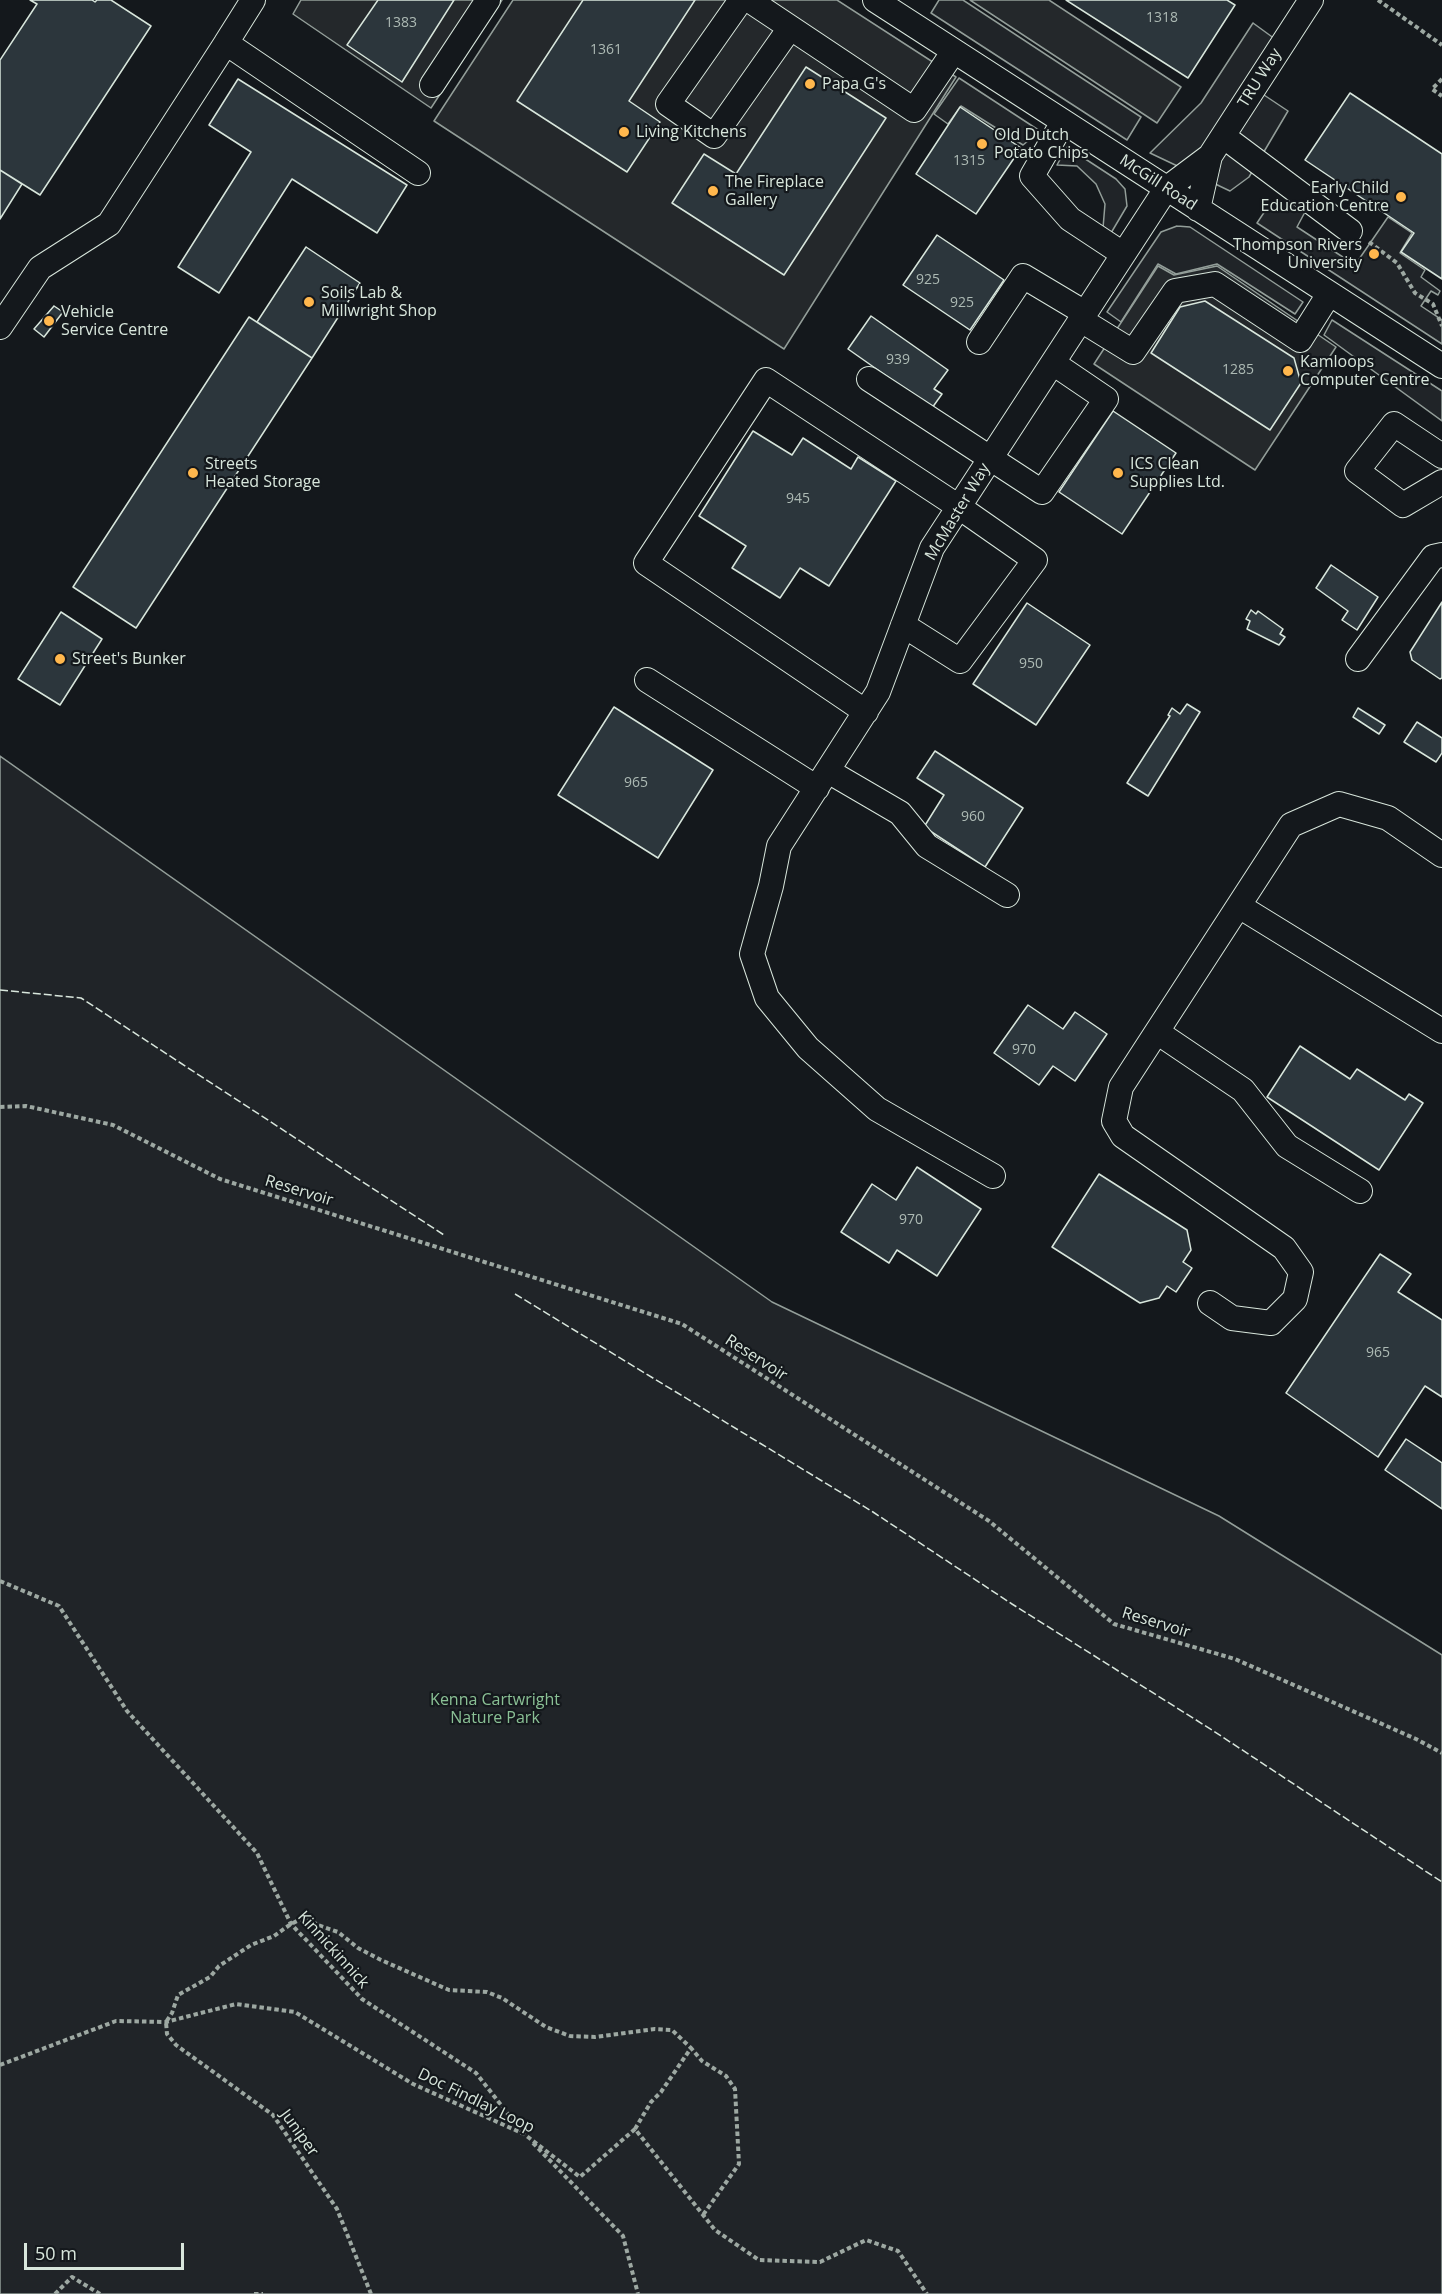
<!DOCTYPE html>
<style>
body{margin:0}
#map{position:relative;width:1442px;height:2294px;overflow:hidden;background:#14181c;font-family:"Open Sans",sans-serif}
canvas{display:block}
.scale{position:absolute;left:24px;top:2243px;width:160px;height:27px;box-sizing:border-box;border:3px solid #d8e6dc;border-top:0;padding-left:8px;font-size:18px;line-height:21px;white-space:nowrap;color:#d8e6dc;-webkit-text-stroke:4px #14181c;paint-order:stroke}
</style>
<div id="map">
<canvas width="1442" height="2294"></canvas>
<div class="scale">50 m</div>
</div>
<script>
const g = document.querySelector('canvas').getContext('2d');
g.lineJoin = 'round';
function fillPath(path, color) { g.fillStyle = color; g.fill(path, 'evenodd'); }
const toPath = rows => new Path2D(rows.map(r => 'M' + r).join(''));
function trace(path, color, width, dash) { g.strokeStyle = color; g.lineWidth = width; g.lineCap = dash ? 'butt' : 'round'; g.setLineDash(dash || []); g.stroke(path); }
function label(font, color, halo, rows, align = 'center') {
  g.font = font + ' "Open Sans",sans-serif'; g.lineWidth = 4.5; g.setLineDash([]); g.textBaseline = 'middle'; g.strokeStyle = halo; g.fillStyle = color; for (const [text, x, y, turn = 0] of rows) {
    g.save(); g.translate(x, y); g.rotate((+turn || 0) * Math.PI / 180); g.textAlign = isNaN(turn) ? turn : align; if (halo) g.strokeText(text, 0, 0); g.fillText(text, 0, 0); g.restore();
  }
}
const green = toPath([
 [939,0,963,0,1141,117,1127,140,931,13,939,0],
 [1253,23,1275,39,1246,83,1288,111,1249,177,1230,191,1150,153,1201,103,1253,23],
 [959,78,1040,131,1023,145,961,106,948,124,934,114,959,78],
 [1067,147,1116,179,1125,189,1127,206,1111,233,1103,228,1105,204,1096,184,1077,166,1057,165,1067,147],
 [1295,205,1305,212,1297,227,1355,265,1388,217,1412,233,1400,253,1425,270,1421,277,1440,291,1438,295,1431,291,1421,306,1442,320,1442,344,1257,223,1265,211,1295,205],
 [1177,226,1190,227,1303,302,1295,314,1217,264,1176,274,1158,264,1121,322,1107,312,1161,232,1177,226],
 [1332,320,1442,391,1442,421,1324,335,1332,320],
 [0,756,772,1302,1219,1516,1442,1655,1442,2294,0,2294,0,756]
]);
fillPath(green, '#202428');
trace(green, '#939e99', 1.5);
const parking = toPath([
 [301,0,502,0,431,108,293,14,301,0],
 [513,0,837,0,956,77,784,349,434,121,513,0],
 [970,0,1049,0,1181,87,1157,123,970,0],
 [1158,266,1174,275,1217,266,1336,347,1255,470,1094,364,1158,266]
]);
fillPath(parking, '#24282b');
trace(parking, '#939e99', 1.5);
const building = toPath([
 [30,0,92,0,95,2,97,0,111,0,151,26,40,195,0,170,0,60,37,4,30,0],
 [378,0,454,0,402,82,347,45,378,0],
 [583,0,695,0,629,101,660,122,627,172,517,101,583,0],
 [1066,0,1227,0,1235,5,1188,78,1066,0],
 [806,67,886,118,784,275,672,203,704,154,736,174,806,67],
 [238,79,407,185,377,233,292,179,219,293,178,267,251,152,209,125,238,79],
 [1350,93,1442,154,1442,279,1401,252,1414,233,1305,160,1350,93],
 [960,107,1021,148,976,214,916,174,960,107],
 [0,170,22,184,0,219,0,170],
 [937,235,1004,280,970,330,903,285,937,235],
 [306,247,360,283,312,358,257,322,306,247],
 [1205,301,1294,358,1301,383,1270,430,1151,353,1180,307,1205,301],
 [54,306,63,312,44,337,34,329,54,306],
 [871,316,948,370,934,389,942,394,932,408,848,349,871,316],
 [249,317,312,358,136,628,73,587,249,317],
 [1113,411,1176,453,1122,534,1059,492,1113,411],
 [753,431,792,455,803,438,851,469,858,457,896,481,829,586,800,568,780,598,732,568,746,546,699,516,753,431],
 [1331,565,1378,597,1357,630,1342,620,1348,611,1316,588,1331,565],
 [1442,602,1442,678,1440,679,1412,660,1410,652,1442,602],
 [1027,603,1090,645,1036,725,973,684,1027,603],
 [1251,610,1256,614,1258,611,1283,629,1280,634,1285,637,1279,645,1247,629,1250,621,1246,619,1251,610],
 [61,612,102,639,60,705,18,679,61,612],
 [1187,704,1200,712,1148,796,1127,783,1170,716,1168,715,1172,708,1180,714,1187,704],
 [614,707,713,770,658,858,558,795,614,707],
 [1358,708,1385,725,1379,734,1353,717,1358,708],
 [1417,722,1442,738,1442,753,1436,762,1404,742,1417,722],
 [935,751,1023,808,985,867,924,827,944,795,917,778,935,751],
 [1028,1005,1063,1029,1075,1012,1107,1034,1075,1081,1053,1066,1039,1085,994,1053,1028,1005],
 [1300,1046,1350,1079,1357,1069,1405,1100,1409,1094,1423,1103,1379,1170,1267,1097,1300,1046],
 [917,1167,981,1209,937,1276,897,1250,889,1263,841,1232,872,1184,896,1200,917,1167],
 [1099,1174,1187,1230,1191,1250,1183,1262,1192,1268,1176,1292,1167,1286,1159,1298,1140,1303,1052,1247,1099,1174],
 [1380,1254,1411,1274,1398,1292,1442,1320,1442,1397,1425,1386,1378,1457,1286,1393,1380,1254],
 [1406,1439,1442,1463,1442,1509,1385,1470,1406,1439]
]);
fillPath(building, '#2c363c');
trace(building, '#d8e6dc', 1.5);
const minor = toPath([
 [253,0,226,43,418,173],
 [741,0,668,104,714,136,790,28],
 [749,0,914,110,954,51],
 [875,0,1442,366],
 [432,85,488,0],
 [1063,122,1032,176,1070,219,1123,254],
 [1223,136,1350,231],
 [1198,209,1210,156,1311,0],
 [1081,320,1133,352,1175,291,1215,284,1300,340,1329,294],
 [0,327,40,268,109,224,226,43],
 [979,342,1023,276,1085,313],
 [869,379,1042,492,1106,399,1053,363],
 [1442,456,1394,424,1357,471,1403,505,1442,482],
 [1358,659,1433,557,1442,555],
 [647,680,817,788],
 [866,712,646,563,766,380,959,507,1035,560,960,661,903,625],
 [828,771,900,813,927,846,1007,895],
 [1239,906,1442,1031],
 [1157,1032,1243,1090,1287,1146,1360,1191],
 [993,1176,877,1109,808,1048,767,998,752,954,771,886,779,846,878,692,932,548,1166,189,1210,156],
 [1210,1303,1232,1318,1271,1323,1295,1299,1301,1272,1284,1248,1123,1136,1114,1121,1121,1087,1291,825,1339,804,1388,818,1442,855]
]);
trace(minor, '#d8e6dc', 26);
trace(toPath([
 [1378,0,1442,45],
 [1442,79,1432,89,1442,96],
 [1369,242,1397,263,1415,293,1433,304,1442,326],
 [0,1107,26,1106,113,1125,220,1179,682,1324,989,1521,1114,1624,1235,1659,1416,1739,1442,1753],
 [0,1581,59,1606,127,1711,257,1853,291,1924,362,1999,476,2073,523,2133],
 [0,2065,116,2021,166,2022,236,2004,295,2012,413,2084,524,2134,580,2177,635,2129,715,2230,759,2260,820,2262,866,2240,898,2251,927,2294],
 [635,2129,651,2102,661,2092,691,2048,702,2061,726,2076,735,2089,739,2164,703,2215],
 [533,2143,623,2236,638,2294],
 [55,2294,72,2277,100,2294],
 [254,2294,263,2294],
 [371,2294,337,2209,273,2115,176,2045,167,2034,166,2022,172,2013,178,1995,210,1977,219,1966,251,1945,274,1936,291,1924,305,1917,318,1925,338,1932,358,1948,381,1960,449,1990,487,1992,502,1998,546,2027,570,2036,595,2037,655,2029,672,2030,691,2048]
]), '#9da8a2', 4, [4.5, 3]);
trace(minor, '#14181c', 24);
trace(toPath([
 [0,990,81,998,444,1235],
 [515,1294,873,1512,1012,1604,1212,1730,1442,1882]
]), '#d8e6dc', 1.5, [8, 3]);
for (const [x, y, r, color] of [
 [810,84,6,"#ffb74d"],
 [624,132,6,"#ffb74d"],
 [982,144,6,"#ffb74d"],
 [713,191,6,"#ffb74d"],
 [1401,197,6,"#ffb74d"],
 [1374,254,6,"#ffb74d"],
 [309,302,6,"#ffb74d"],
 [49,321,6,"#ffb74d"],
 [1288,371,6,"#ffb74d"],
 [193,473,6,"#ffb74d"],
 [1118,473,6,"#ffb74d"],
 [60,659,6,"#ffb74d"]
]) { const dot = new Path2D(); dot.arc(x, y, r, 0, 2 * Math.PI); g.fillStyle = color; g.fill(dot); trace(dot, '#14181c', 2); }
label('14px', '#adbab4', null, [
 ["1318",1162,18],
 ["1383",401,23],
 ["1361",606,50],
 ["1315",969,161],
 ["925",928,280],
 ["925",962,303],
 ["939",898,360],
 ["1285",1238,370],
 ["945",798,499],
 ["950",1031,664],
 ["965",636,783],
 ["960",973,817],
 ["970",1024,1050],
 ["970",911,1220],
 ["965",1378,1353]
]);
label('16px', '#d8e6dc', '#14181c', [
 ["TRU Way",1260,78,-58],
 ["McGill Road",1158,183,33],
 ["McMaster Way",958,512,-59],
 ["Reservoir",299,1191,17],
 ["Reservoir",756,1358,33],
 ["Reservoir",1156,1623,17],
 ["Kinnickinnick",333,1950,48],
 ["Doc Findlay Loop",476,2101,26],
 ["Juniper",299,2133,54]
]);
label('16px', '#d8e6dc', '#14181c', [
 ["Papa G's",822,84],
 ["Living Kitchens",636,132],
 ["Old Dutch",994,135],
 ["Potato Chips",994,153],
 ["The Fireplace",725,182],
 ["Gallery",725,200],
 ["Early Child",1389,188,"right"],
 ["Education Centre",1389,206,"right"],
 ["Thompson Rivers",1362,245,"right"],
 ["University",1362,263,"right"],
 ["Soils Lab &",321,293],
 ["Millwright Shop",321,311],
 ["Vehicle",61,312],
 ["Service Centre",61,330],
 ["Kamloops",1300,362],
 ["Computer Centre",1300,380],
 ["Streets",205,464],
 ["Heated Storage",205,482],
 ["ICS Clean",1130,464],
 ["Supplies Ltd.",1130,482],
 ["Street's Bunker",72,659]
], 'left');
label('16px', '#8ac095', '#14181c', [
 ["Kenna Cartwright",495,1700],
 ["Nature Park",495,1718]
]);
</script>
